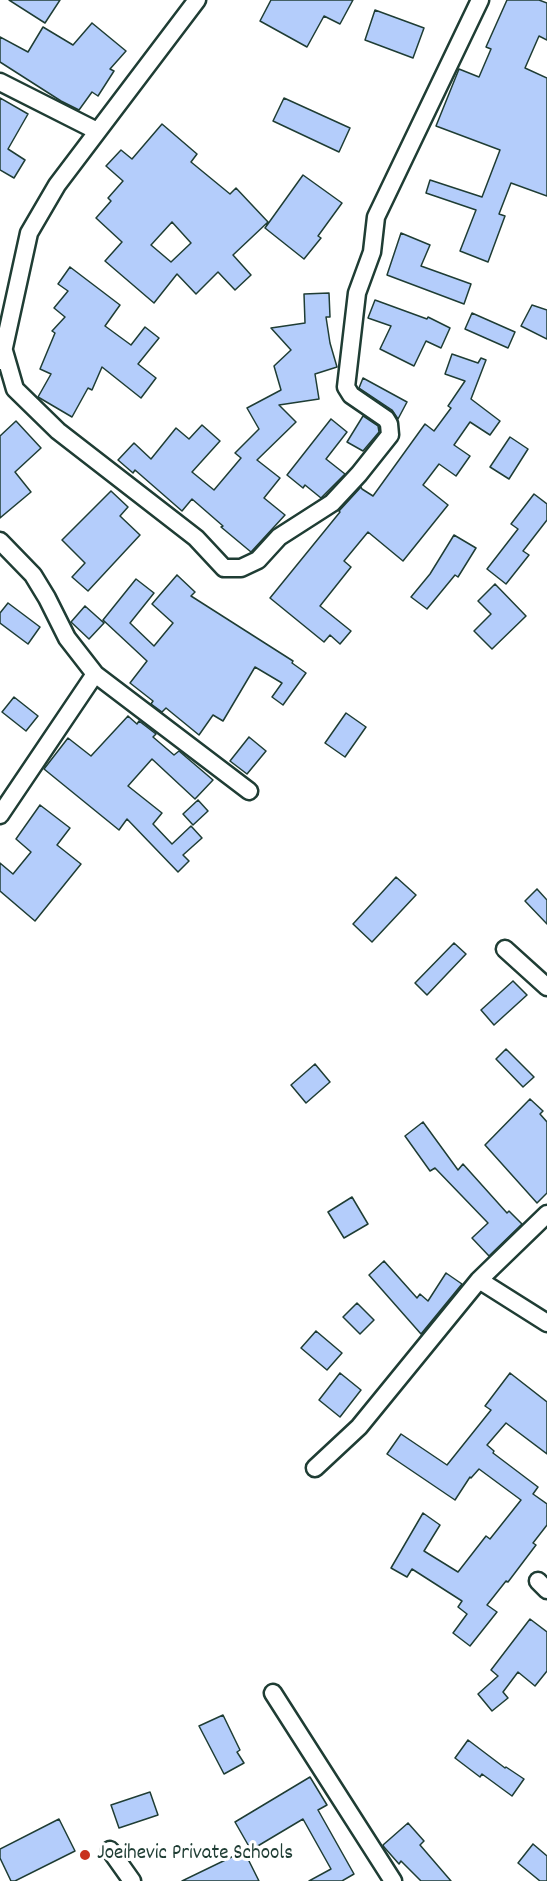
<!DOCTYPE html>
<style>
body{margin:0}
canvas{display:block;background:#fff}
</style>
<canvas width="547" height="1881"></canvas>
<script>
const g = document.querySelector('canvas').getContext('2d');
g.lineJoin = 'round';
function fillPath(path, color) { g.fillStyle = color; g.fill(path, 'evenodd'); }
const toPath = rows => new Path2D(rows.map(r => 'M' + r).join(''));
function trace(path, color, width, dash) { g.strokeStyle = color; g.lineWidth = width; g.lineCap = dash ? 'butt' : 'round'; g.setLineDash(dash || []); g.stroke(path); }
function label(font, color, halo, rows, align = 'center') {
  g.font = font + ' Dekko,sans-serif'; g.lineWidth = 6; g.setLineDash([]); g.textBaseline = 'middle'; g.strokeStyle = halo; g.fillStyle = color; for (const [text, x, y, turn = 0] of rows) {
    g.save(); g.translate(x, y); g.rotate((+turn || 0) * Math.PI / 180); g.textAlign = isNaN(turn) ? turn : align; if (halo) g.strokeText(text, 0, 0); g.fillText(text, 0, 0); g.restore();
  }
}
const building = toPath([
 [9,0,60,0,45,23,9,0],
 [271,0,353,0,340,24,324,16,307,47,260,21,271,0],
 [507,0,539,0,547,3,547,40,539,36,525,68,547,78,547,196,511,183,499,214,505,216,488,262,460,251,476,210,426,193,430,180,482,197,500,150,436,126,459,69,479,77,491,49,486,47,507,0],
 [375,10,424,28,413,58,365,40,375,10],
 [92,23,126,51,110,69,114,71,98,96,92,92,79,110,61,101,0,62,0,37,28,52,43,27,73,45,92,23],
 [0,98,28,114,8,149,25,160,14,178,0,170,0,98],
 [284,98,350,128,339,152,273,121,284,98],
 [162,124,197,154,191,162,230,194,236,188,268,222,233,255,251,275,235,290,218,272,196,294,177,274,154,303,105,261,122,242,96,218,111,201,108,198,123,181,106,166,121,150,132,159,162,124],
 [172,222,191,243,171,262,151,245,172,222],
 [303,175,342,203,318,236,321,238,304,259,265,228,303,175],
 [401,233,430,245,421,266,471,284,464,304,387,275,401,233],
 [70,267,120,305,105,326,131,345,145,327,159,338,138,364,156,378,141,398,102,367,92,390,88,388,72,417,38,397,51,374,40,369,55,333,52,331,65,317,54,308,68,291,58,284,70,267],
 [329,293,330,317,326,317,330,343,337,367,315,374,319,399,279,405,296,422,257,460,280,478,264,498,285,515,251,552,221,527,223,526,192,499,182,511,135,470,133,473,118,460,134,443,151,459,176,428,189,439,202,425,220,441,192,472,214,490,241,458,235,453,259,429,247,408,281,390,274,366,291,350,271,328,305,323,304,294,329,293],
 [375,300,427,319,428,317,450,328,441,348,426,341,414,366,380,349,391,326,368,318,375,300],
 [532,305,547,310,547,339,521,326,532,305],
 [472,313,515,332,508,348,465,329,472,313],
 [452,354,478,363,481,358,486,360,471,399,500,421,490,435,470,422,454,445,470,456,456,476,439,464,423,485,448,505,403,561,368,532,344,561,351,567,320,606,351,631,340,644,330,635,324,642,270,598,340,512,339,511,361,487,362,489,373,496,425,424,434,431,451,408,448,406,465,381,445,374,452,354],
 [363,378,407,402,398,419,392,410,359,388,363,378],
 [363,416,378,426,379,432,363,451,347,442,363,416],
 [331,419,347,432,326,459,345,474,321,498,305,485,303,488,287,475,331,419],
 [16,421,41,448,15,472,31,492,0,518,0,436,16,421],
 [510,437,528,449,509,479,490,467,510,437],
 [111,491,128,507,120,516,140,535,88,591,72,577,85,563,62,540,111,491],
 [534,494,547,504,547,520,523,551,529,555,506,584,487,569,518,529,511,524,534,494],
 [454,535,476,548,458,577,455,575,427,609,411,597,430,574,454,535],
 [177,575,195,592,191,596,293,661,292,663,306,673,283,705,272,697,282,683,255,667,223,721,213,715,199,735,166,708,162,712,151,704,153,701,130,683,147,661,103,620,136,579,154,593,130,623,154,646,173,623,152,604,177,575],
 [495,584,526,616,492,649,474,631,491,614,478,601,495,584],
 [8,603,40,627,28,644,0,623,0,613,8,603],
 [85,606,104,623,89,639,71,622,85,606],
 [14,697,38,716,26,731,2,712,14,697],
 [346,713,366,727,345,757,325,743,346,713],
 [128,716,137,724,139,721,156,734,153,737,174,755,179,751,213,780,195,799,152,759,128,786,162,813,153,824,172,844,191,826,202,838,183,855,189,861,178,872,127,819,119,830,44,769,68,738,91,756,128,716],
 [249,737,266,751,247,774,230,761,249,737],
 [198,800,208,811,193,825,183,814,198,800],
 [40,805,70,828,57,845,81,864,35,921,0,891,0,863,13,874,31,852,16,839,40,805],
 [396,877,416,895,372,942,353,924,396,877],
 [537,889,547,900,547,924,525,901,537,889],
 [454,943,466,954,427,995,415,983,454,943],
 [513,981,527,995,494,1025,481,1010,513,981],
 [506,1049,534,1077,523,1087,496,1059,506,1049],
 [315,1064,330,1082,306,1103,291,1085,315,1064],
 [530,1099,543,1111,540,1114,547,1122,547,1193,537,1203,485,1145,530,1099],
 [423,1122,458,1170,463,1164,507,1213,509,1211,522,1224,489,1256,472,1238,488,1223,435,1168,430,1171,405,1136,423,1122],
 [352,1197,368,1224,344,1238,328,1212,352,1197],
 [384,1261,417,1298,420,1294,428,1301,446,1273,462,1284,421,1334,369,1275,384,1261],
 [357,1303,374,1320,360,1334,343,1317,357,1303],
 [316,1331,342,1353,327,1370,301,1348,316,1331],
 [340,1373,361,1390,340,1417,319,1400,340,1373],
 [510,1373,547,1402,547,1454,506,1423,487,1445,494,1451,493,1453,538,1487,533,1494,547,1504,547,1525,533,1543,536,1545,508,1582,506,1581,487,1605,497,1612,470,1646,453,1633,467,1614,458,1607,462,1601,412,1569,407,1577,391,1568,423,1513,440,1525,424,1551,458,1572,486,1536,490,1539,521,1500,479,1469,471,1478,470,1477,455,1500,387,1454,401,1434,447,1465,491,1410,485,1406,510,1373],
 [530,1619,547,1632,547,1671,535,1686,518,1672,503,1692,508,1698,492,1711,478,1694,498,1676,491,1670,530,1619],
 [223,1715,240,1750,237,1752,244,1763,224,1774,199,1726,223,1715],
 [468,1740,505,1768,506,1767,524,1779,512,1796,482,1774,480,1777,455,1758,468,1740],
 [310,1777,327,1805,318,1810,354,1874,342,1881,309,1881,331,1869,303,1819,251,1850,235,1822,310,1777],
 [150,1792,158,1815,119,1828,111,1805,150,1792],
 [59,1819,75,1851,15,1881,11,1881,0,1858,0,1849,59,1819],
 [408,1823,424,1841,420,1845,451,1881,421,1881,401,1861,399,1864,384,1847,383,1845,408,1823],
 [533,1844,547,1856,547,1881,540,1881,518,1863,533,1844],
 [244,1851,259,1881,182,1881,244,1851]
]);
fillPath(building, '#b4cdfb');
trace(building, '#1f3d34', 1.5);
const street = toPath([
 [0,82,97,131],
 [4,351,15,389,58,431,196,538,224,568,241,568,258,560,279,537,332,503,359,474,390,435,389,424,386,419,351,395,346,387,357,293,372,252,376,217,480,0],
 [1,361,29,233,57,185,197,0],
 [0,541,33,575,47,598,67,638,95,674,249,791],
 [0,815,95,674],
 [505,949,547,987],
 [479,1280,547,1323],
 [315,1468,359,1427,479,1280,547,1214],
 [538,1581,547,1590],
 [273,1693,393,1881],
 [110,1850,132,1881]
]);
trace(street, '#1f3d34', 21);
trace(street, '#fff', 16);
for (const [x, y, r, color] of [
 [85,1855,6,"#c8321e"]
]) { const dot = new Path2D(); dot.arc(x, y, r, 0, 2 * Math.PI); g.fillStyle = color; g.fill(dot); trace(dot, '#fff', 2); }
label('21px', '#1f3d34', '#fff', [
 ["Joeihevic Private Schools",97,1855]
], 'left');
</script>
